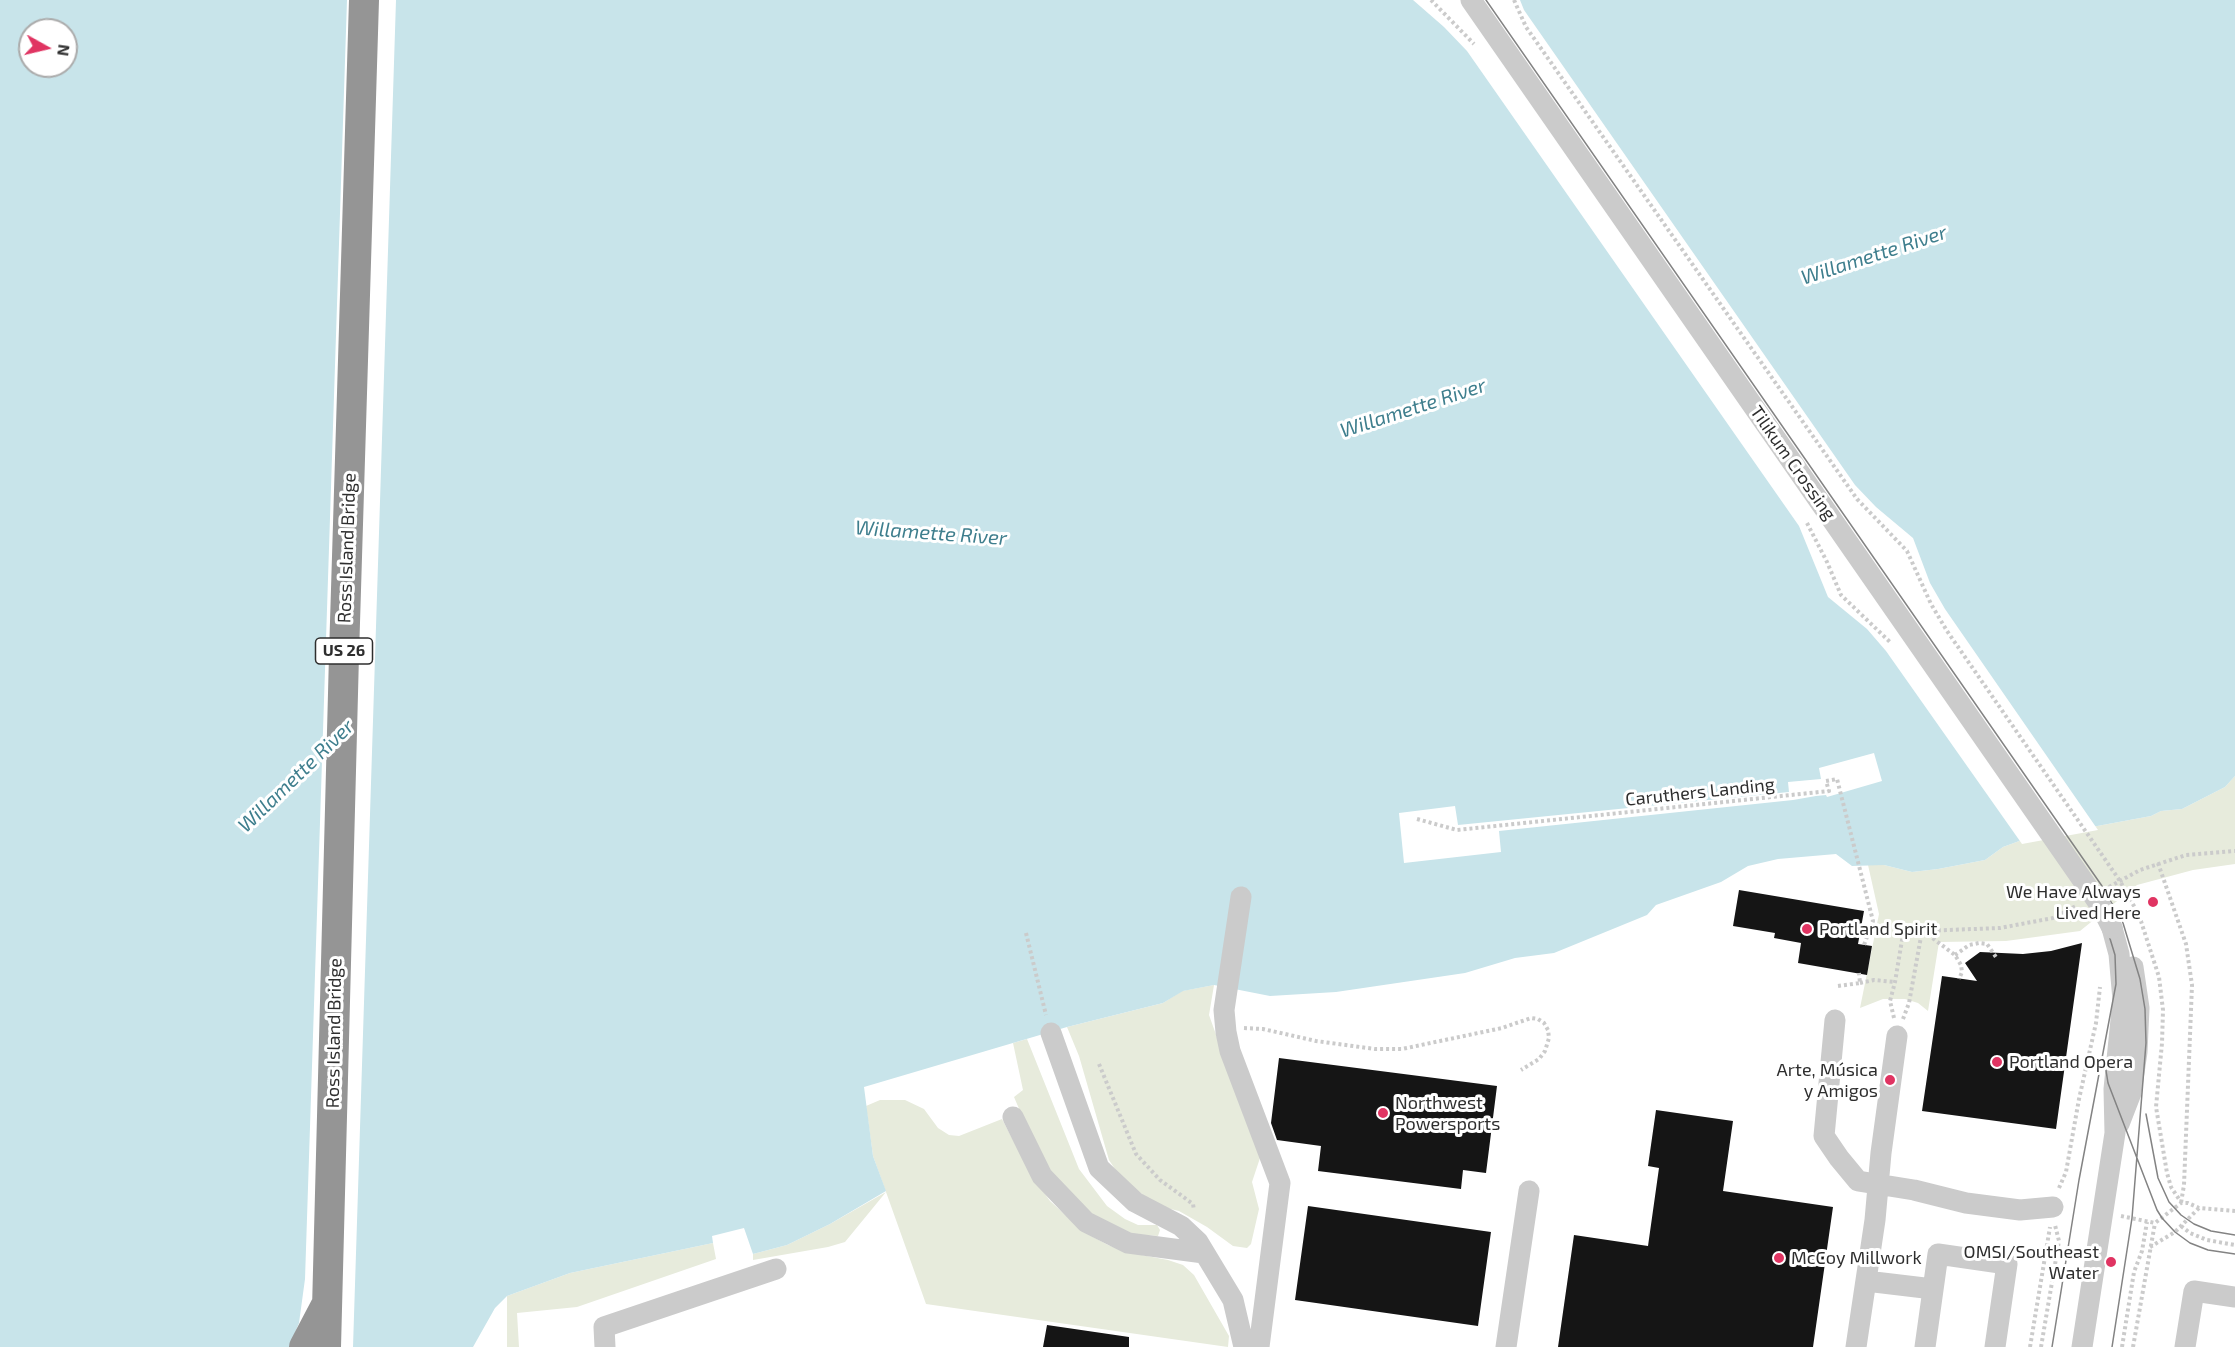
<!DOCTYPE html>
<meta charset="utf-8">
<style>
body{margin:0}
#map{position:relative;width:2235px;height:1347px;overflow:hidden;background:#fff;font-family:"Exo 2",sans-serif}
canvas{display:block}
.north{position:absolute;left:18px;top:18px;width:60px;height:60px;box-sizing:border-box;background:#fff;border:2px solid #ababab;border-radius:50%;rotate:98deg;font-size:16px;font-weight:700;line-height:24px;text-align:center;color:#2e2e2e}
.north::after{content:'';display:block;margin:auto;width:21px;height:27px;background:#e03462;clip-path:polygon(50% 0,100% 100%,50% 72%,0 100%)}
</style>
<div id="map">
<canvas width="2235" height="1347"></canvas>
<div class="north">N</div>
</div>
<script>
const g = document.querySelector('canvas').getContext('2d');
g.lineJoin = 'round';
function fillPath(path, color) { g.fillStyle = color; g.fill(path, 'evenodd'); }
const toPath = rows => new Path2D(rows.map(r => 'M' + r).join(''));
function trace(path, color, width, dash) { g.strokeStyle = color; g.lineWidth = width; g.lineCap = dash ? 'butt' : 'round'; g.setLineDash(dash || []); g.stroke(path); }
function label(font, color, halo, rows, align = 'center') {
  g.font = font + ' "Exo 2",sans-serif'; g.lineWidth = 6; g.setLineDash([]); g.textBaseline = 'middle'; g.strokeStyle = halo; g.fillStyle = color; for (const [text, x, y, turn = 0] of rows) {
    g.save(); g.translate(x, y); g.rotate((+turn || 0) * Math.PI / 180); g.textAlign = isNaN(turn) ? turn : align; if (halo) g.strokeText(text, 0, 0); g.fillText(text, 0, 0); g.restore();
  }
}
fillPath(toPath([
 [2235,776,2235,864,2193,870,2137,885,2080,931,2006,941,1939,942,1928,1011,1918,1003,1905,999,1883,999,1860,1008,1879,914,1868,865,1884,865,1912,872,1938,869,1985,860,2003,847,2022,840,2151,816,2161,811,2182,809,2225,787],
 [1214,985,1209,1015,1260,1158,1252,1182,1259,1209,1251,1244,1247,1248,1233,1246,1207,1227,1179,1211,1162,1207,1143,1195,1121,1178,1109,1160,1079,1056,1067,1027,1163,1003,1182,991],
 [1027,1039,1079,1169,1107,1206,1125,1219,1138,1225,1157,1225,1160,1230,1158,1236,1127,1234,1090,1214,1044,1167,1014,1097,1023,1090,1013,1043],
 [880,1100,905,1100,924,1109,938,1128,949,1135,959,1136,1002,1119,1032,1176,1050,1201,1084,1232,1108,1245,1131,1253,1168,1260,1183,1265,1194,1275,1229,1336,1228,1347,926,1304,886,1192,845,1242,828,1247,753,1260,753,1254,787,1245,830,1224,886,1192,873,1156,866,1106],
 [713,1243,716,1259,577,1307,517,1313,519,1347,507,1347,507,1296,570,1273]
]), '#e7ebdc');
fillPath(toPath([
 [0,0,2235,0,2235,776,2225,787,2182,809,2161,811,2151,816,2022,840,2003,847,1985,860,1938,869,1912,872,1884,865,1852,866,1836,854,1778,859,1748,866,1721,882,1656,905,1647,915,1554,953,1515,958,1465,973,1336,992,1270,996,1214,985,1183,991,1163,1003,1067,1027,864,1087,873,1156,886,1191,830,1224,787,1245,753,1254,744,1228,712,1236,713,1243,570,1273,507,1296,495,1308,473,1347,0,1347],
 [30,30,66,30,66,66,30,66]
]), '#c8e4ea');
fillPath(toPath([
 [347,0,396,0,353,1347,289,1347,299,1323,305,1279],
 [1413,0,1520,0,1524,10,1855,485,1876,507,1913,538,1930,583,1945,609,2098,830,2022,844,1886,651,1867,629,1828,597,1799,526,1467,51,1444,27],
 [1874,753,1882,781,1827,797,1826,795,1816,796,1793,800,1499,831,1501,852,1404,863,1399,813,1455,806,1458,825,1789,792,1788,782,1821,779,1819,768]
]), '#fff');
fillPath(toPath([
 [1739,890,1864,911,1858,944,1872,946,1867,975,1798,963,1801,943,1774,938,1775,933,1733,926],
 [2082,943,2056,1129,1922,1111,1942,976,1977,981,1965,963,1980,952,2023,954,2051,951],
 [1279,1058,1497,1086,1486,1173,1463,1170,1461,1189,1318,1171,1321,1146,1277,1140,1271,1123],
 [1656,1110,1733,1121,1723,1191,1833,1207,1813,1347,1558,1347,1574,1235,1648,1246,1659,1168,1648,1166],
 [1308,1206,1491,1232,1478,1326,1295,1300],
 [1047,1325,1129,1337,1129,1347,1043,1347]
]), '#151515');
trace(toPath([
 [1417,819,1457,830,1829,791,1826,781,1837,779,1873,921,1864,945],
 [2158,863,2186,944,2192,985,2184,1185,2181,1203],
 [2109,887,2140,870,2186,855,2235,851],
 [2139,915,2159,977,2163,1010,2162,1043,2156,1107,2167,1173,2171,1187,2181,1202],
 [1923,931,1955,955,1961,965,1962,972,1959,979],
 [1026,933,1046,1015],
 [1955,955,1969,945,1979,943,1987,944,1996,957],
 [1860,983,1874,980,1895,982],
 [1838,986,1860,983,1859,973],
 [1894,1018,1890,1001,1895,982,1904,928,1922,931,2000,928,2053,918,2076,906],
 [1903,1019,1909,1003,1922,931],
 [1244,1028,1263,1029,1316,1041,1375,1049,1402,1049,1502,1028,1531,1018,1538,1019,1544,1023,1548,1030,1549,1038,1545,1051,1539,1059,1521,1070],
 [1099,1064,1136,1154,1160,1180,1193,1204,1194,1210],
 [2059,1188,2066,1172,2079,1099,2096,1023,2100,987],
 [2121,1216,2155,1223,2181,1203,2188,1203,2199,1208,2235,1211],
 [2181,1226,2190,1233,2207,1240,2235,1245],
 [2150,1247,2175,1232,2199,1208],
 [2030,1347,2050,1227],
 [2041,1347,2059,1241,2055,1225],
 [2122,1347,2134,1272,2142,1251,2147,1222],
 [2133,1347,2155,1223]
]), '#cbcbcb', 4, [3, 3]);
trace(toPath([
 [1241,897,1224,1010,1226,1032,1230,1051,1280,1183,1259,1347],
 [1835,1020,1824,1136,1839,1158,1858,1181,1914,1190,1966,1203,2020,1210,2053,1207],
 [1051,1033,1099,1168,1135,1202,1181,1226,1198,1242,1233,1300,1244,1347],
 [1013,1117,1042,1176,1086,1222,1128,1243,1204,1253],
 [2119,1124,2131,1093,2137,1052,2139,1008,2133,967],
 [1866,1281,1933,1289],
 [605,1347,604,1327,776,1269],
 [1506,1347,1529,1191],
 [1856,1347,1875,1220,1881,1153,1897,1036],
 [1925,1347,1938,1254,2007,1264,1995,1347],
 [2082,1347,2115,1133,2114,1089,2123,1000,2119,954,2112,928],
 [2185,1347,2194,1291,2235,1297]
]), '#cbcbcb', 21);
trace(toPath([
 [304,1347,325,1307],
 [326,1347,344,655,364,0]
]), '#959595', 30);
trace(toPath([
 [1466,0,2092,898,2104,919,2115,955,2116,984,2079,1180,2052,1347],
 [1486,0,2102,886,2123,923,2140,979,2145,1009,2146,1043,2132,1218,2112,1347],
 [2105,1064,2108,1083,2157,1210,2162,1218,2175,1232,2190,1243,2208,1250,2235,1254],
 [2146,1114,2158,1178,2169,1202,2181,1215,2194,1224,2211,1231,2235,1235]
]), '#838383', 1.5);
trace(toPath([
 [1431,0,1474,44],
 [1514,0,1526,27,1857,499,1907,551,1931,604,1947,631,2120,881,2139,915],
 [1807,523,1827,562,1841,595,1891,643]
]), '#cbcbcb', 4, [3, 3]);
trace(toPath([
 [1471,0,2102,908,2112,928]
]), '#cbcbcb', 21);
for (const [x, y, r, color] of [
 [2153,902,6,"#e03462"],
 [1807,929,6,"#e03462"],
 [1997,1062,6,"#e03462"],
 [1890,1080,6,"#e03462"],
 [1383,1113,6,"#e03462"],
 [1779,1258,6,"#e03462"],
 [2111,1262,6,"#e03462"]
]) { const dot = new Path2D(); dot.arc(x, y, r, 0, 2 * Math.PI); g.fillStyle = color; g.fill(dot); trace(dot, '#fff', 2); }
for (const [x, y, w] of [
 [344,651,57]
]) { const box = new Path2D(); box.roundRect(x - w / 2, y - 13, w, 26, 4.5); g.fillStyle = '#fff'; g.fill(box); trace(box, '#2e2e2e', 1.5); }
label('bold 16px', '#2e2e2e', null, [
 ["US 26",344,651]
]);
label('18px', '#2e2e2e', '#fff', [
 ["Tilikum Crossing",1793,463,55],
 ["Ross Island Bridge",347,548,-88],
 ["Caruthers Landing",1700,792,-6],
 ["Ross Island Bridge",334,1033,-89]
]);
label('18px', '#2e2e2e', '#fff', [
 ["We Have Always",2141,892,"right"],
 ["Lived Here",2141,913,"right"],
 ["Portland Spirit",1819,929],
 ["Portland Opera",2009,1062],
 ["Arte, Música",1878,1070,"right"],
 ["y Amigos",1878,1091,"right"],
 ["Northwest",1395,1103],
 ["Powersports",1395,1124],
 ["OMSI/Southeast",2099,1252,"right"],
 ["Water",2099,1273,"right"],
 ["McCoy Millwork",1791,1258]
], 'left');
label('italic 20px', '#3e7e8d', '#fff', [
 ["Willamette River",1874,255,-18],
 ["Willamette River",1413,408,-18],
 ["Willamette River",931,533,4],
 ["Willamette River",296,776,-44]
]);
</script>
